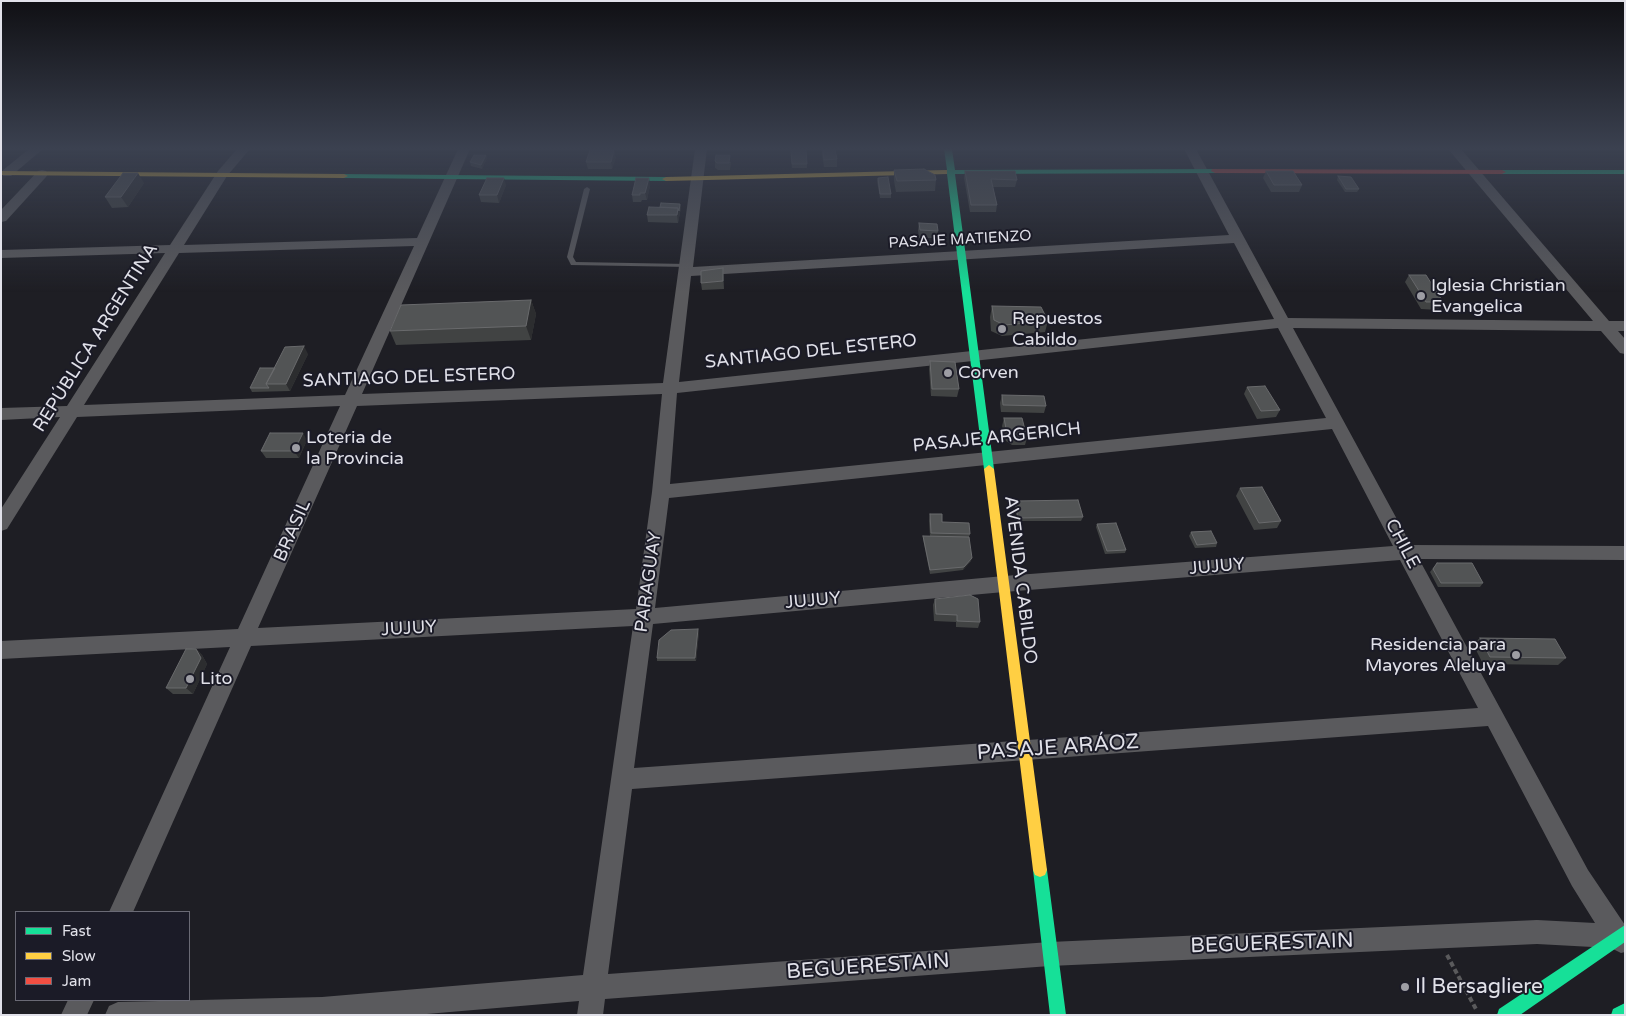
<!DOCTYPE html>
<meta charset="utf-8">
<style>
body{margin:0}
#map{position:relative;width:1626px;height:1016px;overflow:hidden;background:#1e1e24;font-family:"Varela Round",sans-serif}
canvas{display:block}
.frame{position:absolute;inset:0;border:2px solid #e1e1e9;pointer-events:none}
.legend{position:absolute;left:15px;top:911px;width:175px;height:90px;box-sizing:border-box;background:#1b1b27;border:1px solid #6a6a75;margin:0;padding:6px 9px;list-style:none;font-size:15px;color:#e1e1e9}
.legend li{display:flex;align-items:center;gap:10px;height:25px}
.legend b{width:25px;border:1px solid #6a6a75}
</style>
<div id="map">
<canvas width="1626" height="1016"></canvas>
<div class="frame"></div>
<ul class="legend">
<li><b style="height:6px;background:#16e098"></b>Fast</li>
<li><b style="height:6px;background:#ffcf43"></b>Slow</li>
<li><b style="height:6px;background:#f24e42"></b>Jam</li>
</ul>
</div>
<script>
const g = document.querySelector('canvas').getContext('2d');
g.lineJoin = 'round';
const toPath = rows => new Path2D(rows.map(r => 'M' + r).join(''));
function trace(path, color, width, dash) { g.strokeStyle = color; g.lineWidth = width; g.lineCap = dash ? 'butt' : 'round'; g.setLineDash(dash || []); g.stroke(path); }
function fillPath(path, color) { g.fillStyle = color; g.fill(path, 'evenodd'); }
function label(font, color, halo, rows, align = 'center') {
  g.font = font + ' "Varela Round",sans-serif'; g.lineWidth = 4; g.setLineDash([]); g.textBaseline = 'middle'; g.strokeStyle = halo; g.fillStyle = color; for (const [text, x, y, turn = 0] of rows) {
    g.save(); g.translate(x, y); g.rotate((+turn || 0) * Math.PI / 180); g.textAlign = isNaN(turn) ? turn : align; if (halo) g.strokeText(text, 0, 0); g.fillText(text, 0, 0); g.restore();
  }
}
trace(toPath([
 [1447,955,1477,1011]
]), '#5a5a5c', 4, [5, 3]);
fillPath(toPath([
 [587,187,590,189,573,257,576,262,687,264,689,265,689,267,571,265,567,257,584,189,587,187]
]), '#5a5a5d');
fillPath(toPath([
 [29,149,43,149,11,176,3,176,3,170,29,149],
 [237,149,250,149,227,176,184,245,417,238,458,149,470,149,362,394,663,383,695,149,707,149,693,267,1229,235,1184,149,1196,149,1288,318,1593,321,1448,149,1461,149,1609,321,1625,321,1625,331,1618,331,1625,339,1625,354,1620,353,1601,331,1293,328,1411,545,1625,546,1625,560,1419,559,1588,870,1625,925,1625,952,1621,953,1611,948,1537,944,1050,966,605,999,603,1015,577,1015,579,1001,415,1015,105,1015,109,1006,118,1002,322,997,583,975,633,626,251,646,133,912,109,912,230,647,1,659,1,641,238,629,340,406,77,417,7,529,1,531,1,509,60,417,1,420,1,408,67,406,165,253,1,258,1,250,170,245,218,171,237,149],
 [1234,243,1274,319,679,382,691,276,1234,243],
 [414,246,345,395,84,405,179,253,414,246],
 [1278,328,1326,418,670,484,677,393,1278,328],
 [662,394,652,492,636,609,258,628,357,406,662,394],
 [1332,429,1393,546,1004,576,655,608,669,498,1332,429],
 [1400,560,1478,708,634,768,653,624,1004,592,1400,560],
 [1488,726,1572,886,1595,923,1537,920,1050,942,608,974,632,789,1488,726],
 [42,170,46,171,48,174,46,177,6,221,1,222,1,210,38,171,42,170],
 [68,1000,94,1000,87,1015,61,1015,68,1000]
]), '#5a5a5d');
fillPath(toPath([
 [944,149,952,149,955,170,1215,169,1219,171,1215,173,955,174,994,469,989,473,984,469,947,174,940,172,947,170,944,149],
 [1499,170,1625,170,1625,174,1502,174,1498,172,1499,170],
 [341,174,666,177,670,179,666,181,344,178,341,178,341,174],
 [1040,863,1045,865,1047,870,1066,1015,1050,1015,1033,870,1035,865,1040,863],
 [1625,925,1625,942,1520,1015,1497,1015,1499,1009,1625,925],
 [1625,1003,1625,1015,1611,1015,1613,1009,1625,1003]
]), '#16e098');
fillPath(toPath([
 [944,170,947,170,947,174,666,181,662,179,666,177,944,170],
 [1,171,344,174,348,176,344,178,1,175,1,171],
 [989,465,994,469,1047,870,1045,875,1040,877,1035,875,1033,870,984,469,989,465]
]), '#ffcf43');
fillPath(toPath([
 [1212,169,1502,170,1506,172,1502,174,1215,173,1211,171,1212,169]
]), '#f24e42');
fillPath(toPath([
 [790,149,807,164,807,168,792,168],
 [822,149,837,159,837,167,824,167,822,155],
 [486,155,487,158,482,169,471,166,470,162],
 [616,157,612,169,588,169,586,162],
 [715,161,731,162,730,170,718,170,715,168],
 [894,170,936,180,935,191,896,192,894,181],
 [965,171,1017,180,1015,187,993,187,997,205,996,212,970,212,964,178],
 [1266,171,1302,185,1299,192,1271,192,1263,178],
 [1338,176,1359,189,1357,192,1345,192,1337,180],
 [878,178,891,194,891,198,880,198,877,181],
 [144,183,128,207,112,208,105,197],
 [506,185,499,203,481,202,479,195],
 [650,185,647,200,642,200,641,202,633,202,632,195],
 [680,204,681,207,678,223,648,222,647,215,660,207],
 [919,223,938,231,937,238,919,238,918,230],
 [723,268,724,289,702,290,701,283],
 [1409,275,1443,302,1438,310,1421,309,1405,282],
 [531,300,536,314,531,340,396,345,390,331],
 [992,306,1048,321,1045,332,1002,336,991,331,990,317],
 [308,354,290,391,252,392,250,388,275,368],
 [930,361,959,389,957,397,931,396,929,369],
 [1247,387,1280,410,1276,417,1257,419,1244,394],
 [1002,395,1046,406,1044,413,1001,412,1000,403],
 [1004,418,1027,438,1025,445,1012,445,1006,441,1002,426],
 [307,440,299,458,266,458,261,451],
 [1240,488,1281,521,1277,528,1254,530,1236,496],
 [1015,501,1083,517,1081,521,1017,521,1014,504],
 [930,514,942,522,970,534,969,537,971,561,963,570,930,574,923,539,923,536,930,536,929,521],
 [1097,524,1126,550,1125,553,1105,554,1096,527],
 [1191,532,1217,543,1216,547,1195,548,1189,536],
 [1437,563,1483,583,1480,587,1438,587,1430,572],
 [935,599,980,622,978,628,956,627,956,622,934,621,933,605],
 [699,632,696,661,657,661,657,658],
 [1480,638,1566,658,1558,665,1483,664,1473,644],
 [196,649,202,655,207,664,193,694,173,694,166,688]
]), '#414343');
fillPath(toPath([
 [614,150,616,157,612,169,611,162],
 [486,155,487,158,482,169,481,165],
 [138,173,144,183,128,207,121,197],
 [504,178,506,185,499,203,497,195],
 [649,178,650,185,647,200,645,193],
 [680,204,681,207,678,223,677,215,678,208],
 [531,300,536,314,531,340,526,326],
 [304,346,308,354,290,391,286,384],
 [303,433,307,440,299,458,294,451],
 [972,558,971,561,963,570,964,567],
 [698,629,699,632,696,661,695,658],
 [196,649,202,655,207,664,193,694,186,688]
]), '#2c2d2f');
const building = toPath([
 [791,149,806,149,807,164,792,164,791,149],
 [823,149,835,149,837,159,824,160,823,149],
 [590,150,614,150,611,162,586,162,590,150],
 [474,155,486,155,481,165,470,162,474,155],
 [716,155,730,155,729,163,717,163,715,161,716,155],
 [924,169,935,175,936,180,897,181,894,170,924,169],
 [965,171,1015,171,1017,180,991,179,997,205,971,205,965,171],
 [1266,171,1293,171,1302,185,1274,185,1266,171],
 [123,173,138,173,121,197,105,197,123,173],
 [1338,176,1351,177,1359,189,1346,189,1338,176],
 [888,177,891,194,880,194,878,178,888,177],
 [487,178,504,178,497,195,479,195,487,178],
 [636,178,649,178,645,193,640,193,640,195,632,195,636,178],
 [661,203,680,204,679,211,678,208,660,207,661,203],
 [649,207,678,208,677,215,647,215,649,207],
 [919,223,937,224,938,231,920,230,919,223],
 [723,268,723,281,701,283,701,271,723,268],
 [1409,275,1426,275,1443,302,1426,302,1409,275],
 [531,300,526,326,390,331,401,305,531,300],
 [992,306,1041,307,1048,321,1004,325,994,320,992,306],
 [304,346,286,384,266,384,285,347,304,346],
 [930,361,955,362,959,389,932,389,930,361],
 [260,368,275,368,266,384,269,388,250,388,260,368],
 [1265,386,1280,410,1261,411,1247,387,1265,386],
 [1002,395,1044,396,1046,406,1003,405,1002,395],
 [1004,418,1022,418,1027,438,1013,438,1007,434,1004,418],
 [270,433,303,433,294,451,261,451,270,433],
 [1262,487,1281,521,1259,523,1240,488,1262,487],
 [1078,500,1083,517,1018,518,1015,501,1078,500],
 [930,514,942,514,942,522,969,523,970,534,931,533,930,514],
 [1116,523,1126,550,1107,551,1097,524,1116,523],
 [1211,531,1217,543,1197,545,1191,532,1211,531],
 [923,536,969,537,972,558,964,567,930,570,923,536],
 [1437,563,1472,563,1483,583,1441,583,1433,569,1437,563],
 [970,595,978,599,980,622,957,621,957,615,936,614,935,599,970,595],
 [698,629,695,658,657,658,659,640,671,630,698,629],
 [1480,638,1555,639,1566,658,1490,657,1480,638],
 [186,649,196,649,201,658,186,688,166,688,186,649]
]);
fillPath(building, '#525455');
trace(building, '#696a6c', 1);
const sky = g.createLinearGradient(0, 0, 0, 292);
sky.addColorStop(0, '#101014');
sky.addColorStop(0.51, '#3b4150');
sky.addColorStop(1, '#3b415000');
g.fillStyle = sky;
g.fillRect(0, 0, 1626, 292);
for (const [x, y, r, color] of [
 [1421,296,5,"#9d9da4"],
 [1002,329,5,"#9d9da4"],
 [948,373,5,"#9d9da4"],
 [296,448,5,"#9d9da4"],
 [1516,655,5,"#9d9da4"],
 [190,679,5,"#9d9da4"],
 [1405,987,5,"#9d9da4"]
]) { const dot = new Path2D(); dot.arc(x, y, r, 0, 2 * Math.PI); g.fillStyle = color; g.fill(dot); trace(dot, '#1b1b27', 2); }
label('15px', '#e1e1e9', '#1b1b27', [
 ["PASAJE MATIENZO",960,240,-3]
]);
label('18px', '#e1e1e9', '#1b1b27', [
 ["Iglesia Christian",1431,286],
 ["Evangelica",1431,307],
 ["Repuestos",1012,319],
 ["Cabildo",1012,340],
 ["Corven",958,373],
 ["Loteria de",306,438],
 ["la Provincia",306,459],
 ["Residencia para",1506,645,"right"],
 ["Mayores Aleluya",1506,666,"right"],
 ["Lito",200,679]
], 'left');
label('18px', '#e1e1e9', '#1b1b27', [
 ["REPÚBLICA ARGENTINA",96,338,-58],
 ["SANTIAGO DEL ESTERO",811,352,-6],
 ["SANTIAGO DEL ESTERO",409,378,-2],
 ["PASAJE ARGERICH",997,438,-6],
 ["BRASIL",293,531,-66],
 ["CHILE",1402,544,62],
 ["JUJUY",1217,567,-5],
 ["AVENIDA CABILDO",1020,580,83],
 ["PARAGUAY",649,582,-82],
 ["JUJUY",813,601,-5],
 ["JUJUY",409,629,-3]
]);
label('21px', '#e1e1e9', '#1b1b27', [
 ["PASAJE ARÁOZ",1058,748,-4],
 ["BEGUERESTAIN",1272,944,-2],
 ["BEGUERESTAIN",868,967,-4]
]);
label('21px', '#e1e1e9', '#1b1b27', [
 ["Il Bersagliere",1415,987]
], 'left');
</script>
